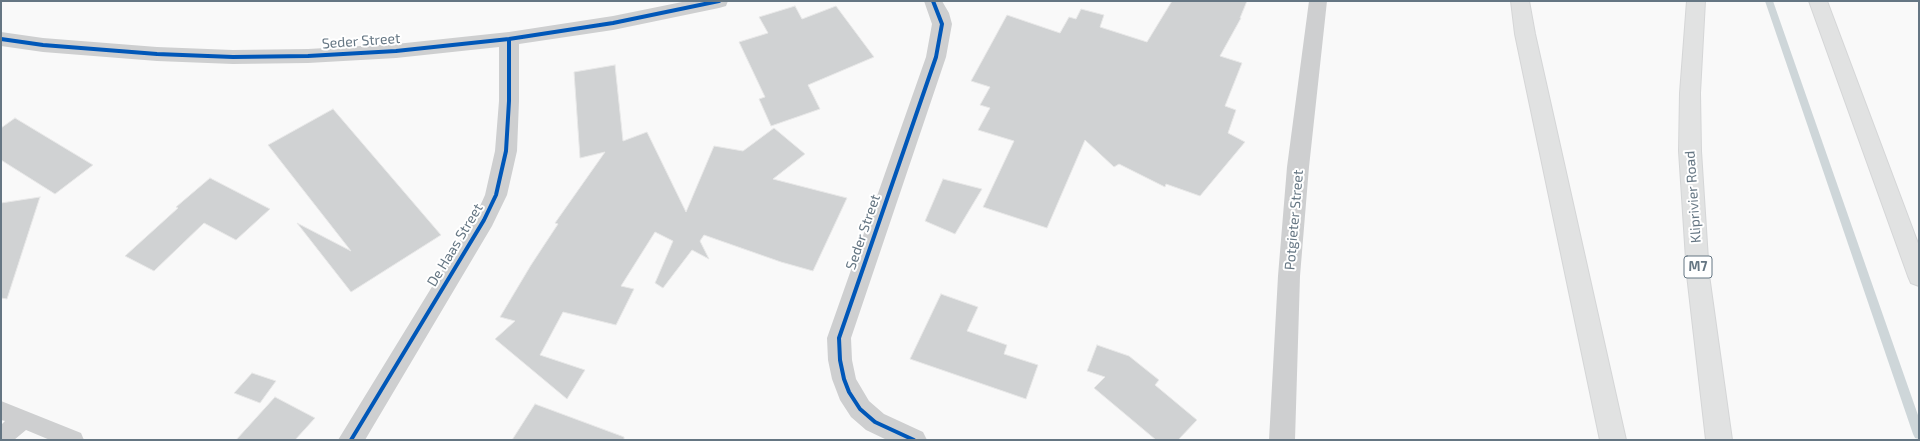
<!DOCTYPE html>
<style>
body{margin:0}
#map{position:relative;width:1920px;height:441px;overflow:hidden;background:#f9f9f9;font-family:"Exo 2",sans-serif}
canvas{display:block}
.frame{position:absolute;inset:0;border:2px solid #657683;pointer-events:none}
</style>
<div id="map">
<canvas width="1920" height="441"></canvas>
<div class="frame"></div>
</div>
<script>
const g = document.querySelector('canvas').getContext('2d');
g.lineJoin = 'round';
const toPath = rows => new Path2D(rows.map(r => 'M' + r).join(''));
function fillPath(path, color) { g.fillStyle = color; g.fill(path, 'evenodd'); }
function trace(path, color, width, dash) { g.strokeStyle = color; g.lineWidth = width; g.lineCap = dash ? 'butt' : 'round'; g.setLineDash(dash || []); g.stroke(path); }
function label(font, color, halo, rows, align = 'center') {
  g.font = font + ' "Exo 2",sans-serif'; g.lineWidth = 4; g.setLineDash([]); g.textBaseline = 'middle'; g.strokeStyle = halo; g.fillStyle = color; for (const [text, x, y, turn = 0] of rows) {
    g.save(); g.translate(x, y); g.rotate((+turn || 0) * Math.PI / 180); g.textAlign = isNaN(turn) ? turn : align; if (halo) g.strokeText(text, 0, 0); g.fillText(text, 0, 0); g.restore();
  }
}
fillPath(toPath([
 [1765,1,1773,1,1919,418,1919,439,1915,438,1913,434,1765,1]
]), '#ced6d9');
const building = toPath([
 [1172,1,1247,1,1240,18,1241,18,1220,56,1242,63,1225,106,1236,110,1228,133,1245,142,1200,196,1166,184,1165,187,1119,164,1114,167,1085,140,1047,228,983,207,1014,141,978,130,990,108,980,105,990,87,971,81,1007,15,1060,33,1069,17,1076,19,1081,9,1104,15,1100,27,1147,42,1172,1],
 [795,6,802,19,836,6,874,57,808,85,820,109,771,126,759,99,765,97,739,42,768,33,759,17,795,6],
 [615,65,623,141,647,132,686,212,714,146,743,151,774,128,805,154,773,179,847,198,813,271,781,262,704,235,700,241,709,259,692,250,663,288,655,283,673,241,655,232,621,286,634,289,616,325,563,312,540,355,585,370,567,399,495,339,515,321,500,317,531,265,558,224,555,223,605,152,580,158,574,72,615,65],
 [333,109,441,235,351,292,297,223,351,251,268,145,333,109],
 [15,118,93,165,55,194,1,160,1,128,15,118],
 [210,178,270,209,236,240,204,223,154,271,125,256,178,208,176,207,210,178],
 [943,179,982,189,955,234,925,221,943,179],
 [40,197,7,299,1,298,1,203,40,197],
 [941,294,978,307,967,331,1007,345,1004,354,1038,365,1026,399,910,359,941,294],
 [1097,345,1129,356,1159,380,1155,385,1197,420,1178,440,1156,440,1094,388,1105,377,1087,371,1097,345],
 [252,373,276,381,260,403,234,393,252,373],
 [275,397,315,418,295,440,236,440,275,397],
 [535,404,624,437,624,440,512,440,535,404]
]);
fillPath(building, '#d0d2d3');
trace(building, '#e8e8e8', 1);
const primary = toPath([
 [1511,1,1529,1,1535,34,1626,440,1600,440,1515,34,1511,1],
 [1687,1,1705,1,1700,93,1701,151,1709,275,1732,440,1706,440,1687,275,1679,151,1680,93,1687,1],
 [1809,1,1827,1,1919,246,1919,286,1911,283,1908,276,1809,1]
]);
trace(primary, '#d5d6d7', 2);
fillPath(toPath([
 [1,401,81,433,84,440,50,440,26,430,14,440,1,440,1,425,5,421,1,420,1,401]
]), '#cecfd0');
fillPath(toPath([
 [687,1,728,1,726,6,719,8,613,30,519,44,519,101,517,151,507,195,492,226,365,440,338,440,476,215,485,195,495,151,499,101,499,47,396,58,308,63,233,64,157,61,43,52,1,46,1,32,43,38,157,47,233,50,308,49,396,44,509,32,613,16,687,1],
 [924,1,942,1,949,13,952,24,946,57,851,338,852,360,856,379,869,401,884,414,923,432,927,440,887,440,866,430,851,417,840,400,832,379,828,360,827,338,926,57,932,24,924,1],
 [1309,1,1327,1,1309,167,1300,276,1295,440,1269,440,1278,276,1287,167,1309,1]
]), '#cecfd0');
fillPath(primary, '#e1e2e2');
trace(toPath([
 [1,39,43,45,157,54,233,57,308,56,396,51,509,39,613,23,719,1],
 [351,440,484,220,496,195,506,151,509,101,509,39],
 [914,440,875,422,860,409,849,392,844,379,840,360,839,338,936,57,942,24,933,1]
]), '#0057b8', 4);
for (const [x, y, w] of [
 [1698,267,28]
]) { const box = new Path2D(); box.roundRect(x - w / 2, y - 11, w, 22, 3); g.fillStyle = '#fff'; g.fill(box); trace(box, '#657683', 1); }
label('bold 13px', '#657683', null, [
 ["M7",1698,267]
]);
label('14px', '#657683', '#fff', [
 ["Seder Street",361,41,-4],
 ["Kliprivier Road",1693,197,-94],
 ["Potgieter Street",1294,220,-85],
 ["Seder Street",863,232,-71],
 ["De Haas Street",455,245,-59]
]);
</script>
